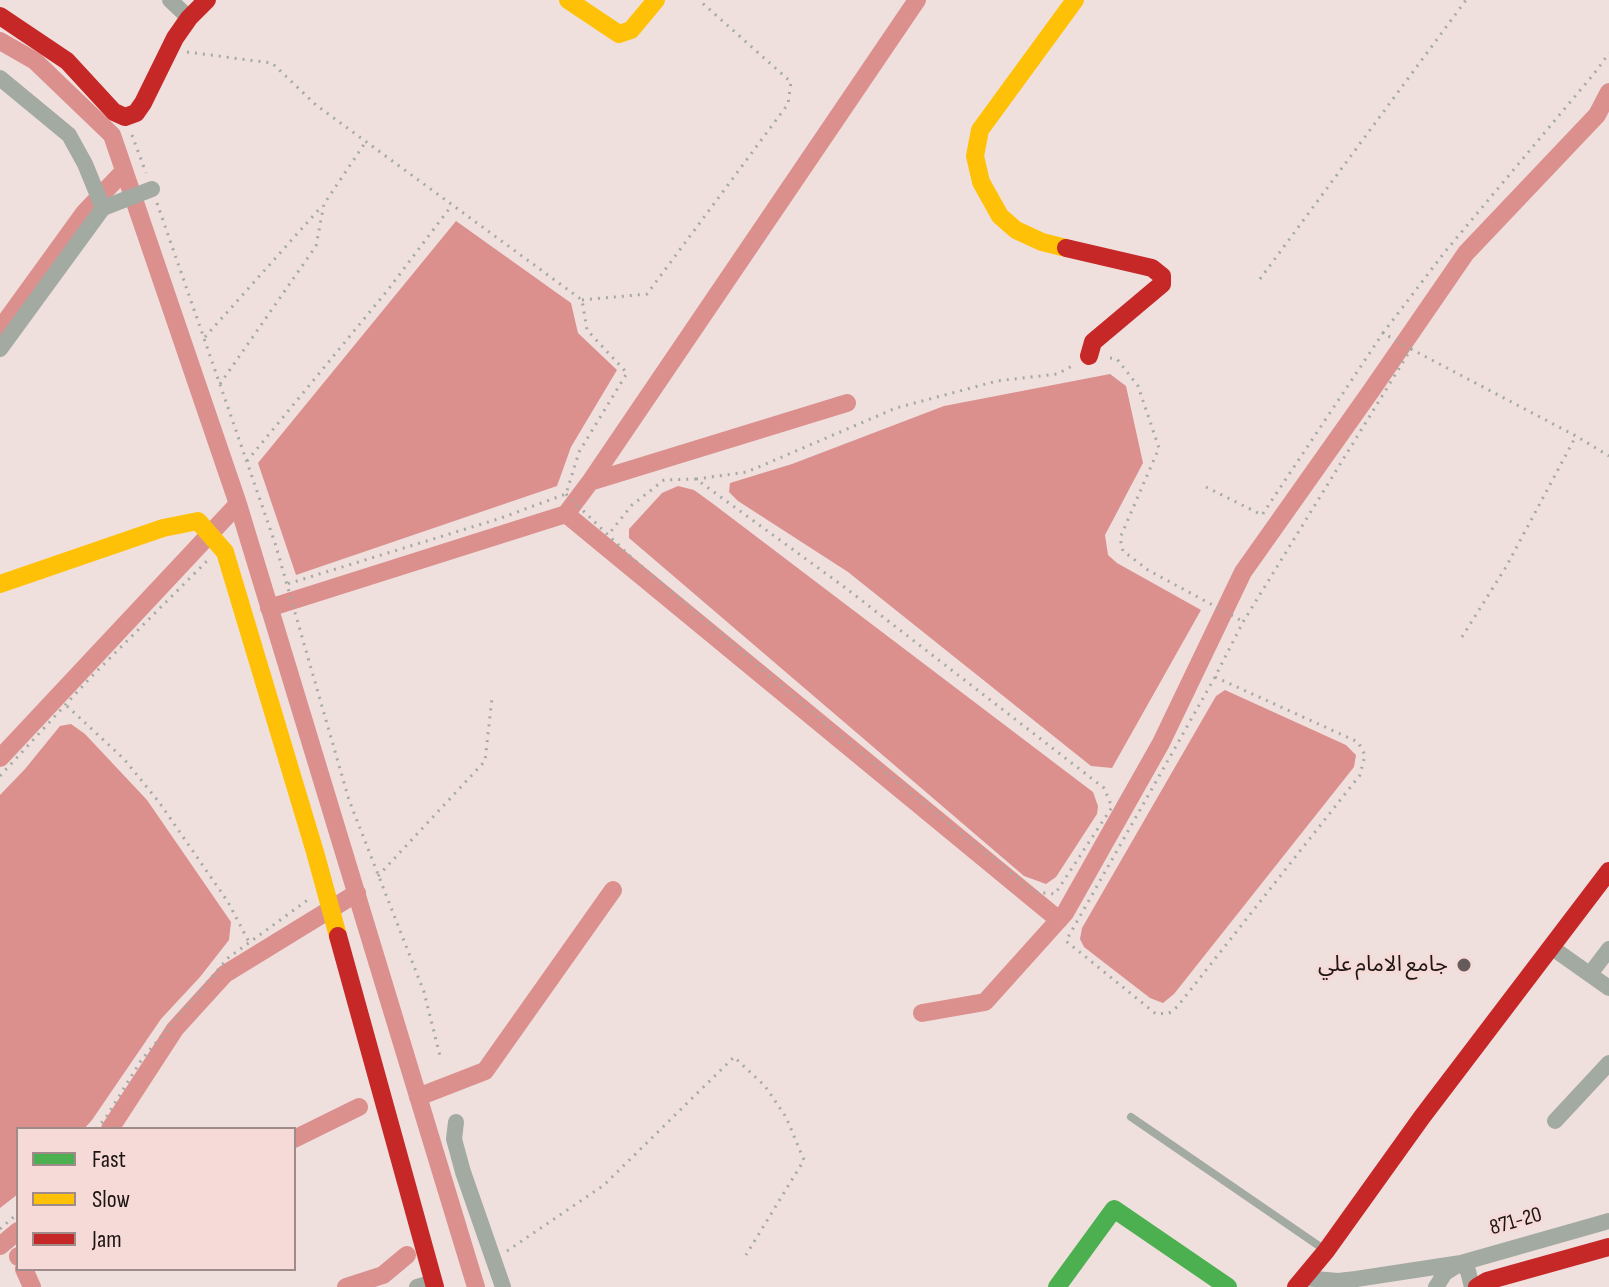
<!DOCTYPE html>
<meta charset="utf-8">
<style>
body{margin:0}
#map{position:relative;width:1609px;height:1287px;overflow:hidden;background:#efe0de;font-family:"Sofia Sans Condensed",sans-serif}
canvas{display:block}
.legend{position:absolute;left:16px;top:1127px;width:280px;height:144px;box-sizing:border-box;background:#f5dad8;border:2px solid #9f8b8a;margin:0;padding:10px 14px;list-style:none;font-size:24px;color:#1d1414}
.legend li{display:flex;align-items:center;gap:16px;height:40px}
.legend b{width:40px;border:2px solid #9f8b8a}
</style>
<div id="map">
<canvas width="1609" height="1287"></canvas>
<ul class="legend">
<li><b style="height:10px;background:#4caf50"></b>Fast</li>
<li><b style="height:10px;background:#ffc107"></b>Slow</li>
<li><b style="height:10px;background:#c62828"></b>Jam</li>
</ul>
</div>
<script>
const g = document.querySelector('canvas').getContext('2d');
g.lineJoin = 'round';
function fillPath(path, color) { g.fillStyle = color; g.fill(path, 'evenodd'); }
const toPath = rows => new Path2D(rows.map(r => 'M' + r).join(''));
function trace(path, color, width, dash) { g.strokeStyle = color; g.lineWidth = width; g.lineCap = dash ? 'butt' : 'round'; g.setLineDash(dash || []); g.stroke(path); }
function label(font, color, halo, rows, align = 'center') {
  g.font = font + ' "Sofia Sans Condensed","Noto Sans Arabic",sans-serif'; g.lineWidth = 6; g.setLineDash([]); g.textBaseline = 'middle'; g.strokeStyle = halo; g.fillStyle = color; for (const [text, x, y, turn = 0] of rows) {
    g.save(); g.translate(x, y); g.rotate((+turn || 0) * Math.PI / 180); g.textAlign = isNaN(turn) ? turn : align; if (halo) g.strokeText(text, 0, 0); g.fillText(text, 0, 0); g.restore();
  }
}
fillPath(toPath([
 [456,221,571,303,578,333,617,370,571,447,557,486,296,575,258,463],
 [1110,374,1126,386,1143,463,1105,535,1108,555,1117,563,1201,610,1112,768,1091,766,848,572,738,501,729,492,730,483,792,464,944,406],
 [678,486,694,490,712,503,1093,792,1098,806,1097,814,1056,877,1046,884,1024,876,629,538,629,529,662,493],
 [1225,690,1346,745,1356,755,1354,767,1174,994,1163,1003,1150,998,1084,947,1080,939,1082,928,1216,696],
 [71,724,85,734,147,800,231,922,229,940,200,977,161,1019,92,1120,84,1129,18,1129,18,1194,0,1208,0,795,25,769,60,726]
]), '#db908e');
trace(toPath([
 [0,41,35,61,112,135,238,504,476,1287],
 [0,329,84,213,124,171],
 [590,482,917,0],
 [566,514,590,482,847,403],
 [269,608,566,514,1059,920],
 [0,758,238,504],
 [922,1013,985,1002,1065,913,1161,743,1243,572,1371,391,1466,253,1597,115,1609,92],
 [418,1097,485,1071,613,890],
 [110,1129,175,1029,225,974,357,893],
 [294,1139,359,1107],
 [0,1246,18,1231],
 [18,1256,18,1257],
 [24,1269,32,1287],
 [346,1287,383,1275,407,1255]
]), '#db908e', 18);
trace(toPath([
 [187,52,272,63,316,105,582,300,587,330,627,373,579,452,566,494,498,519,287,584],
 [132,135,146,173],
 [157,203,275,543,349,800,424,992,440,1056],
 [1260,279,1466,0],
 [582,300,647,294,788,104,791,82,699,0],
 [205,337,322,206],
 [1411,349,1383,333,1444,253,1597,70,1609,53],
 [1110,358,1117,359,1138,386,1159,448,1120,538,1123,551,1148,570,1242,621],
 [220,384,316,246,324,204,365,143],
 [247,461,387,291,452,205],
 [696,479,747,472,896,408,997,381,1057,374,1072,366],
 [1206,487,1262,515,1383,333],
 [566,494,608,535,632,558,831,728,1034,892,1055,894,1112,807,1104,788,843,586,696,479,664,480,632,505,608,535],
 [1462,637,1506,567,1576,436],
 [1215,677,1358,742,1365,755,1360,775,1177,1007,1169,1013,1156,1014,1066,941,1215,677,1243,622,1411,349,1576,436,1609,456],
 [67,706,124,759,159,802,228,902,249,942],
 [0,776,90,678,208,560],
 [378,876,485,761,492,698],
 [96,1129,105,1119,142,1059,228,958,309,899],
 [0,1229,18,1213],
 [507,1251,604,1185,734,1057,765,1086,786,1117,804,1160,746,1255]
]), '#a4a9a2', 3, [2, 6]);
trace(toPath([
 [1131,1117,1325,1250]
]), '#a2aaa2', 8);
trace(toPath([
 [170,0,189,18],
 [0,78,69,135,85,164,103,208],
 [0,349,103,208,152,189],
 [1551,947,1609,988],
 [1590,974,1609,949],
 [1555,1121,1609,1063],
 [456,1122,454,1139,463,1172,503,1287],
 [1303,1278,1338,1281,1356,1279,1461,1263,1468,1271,1472,1287],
 [417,1287,434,1282],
 [1436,1287,1445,1273,1461,1263,1609,1221]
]), '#a2aaa2', 16);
trace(toPath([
 [1057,1287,1114,1209,1228,1287]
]), '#4caf50', 18);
trace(toPath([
 [568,0,619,34,631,30,656,0],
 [1066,248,1042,242,1016,230,1000,216,981,182,975,156,980,130,1075,0],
 [0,584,163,528,198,521,225,552,315,852,338,936]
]), '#ffc107', 18);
trace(toPath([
 [0,16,67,61,114,112,125,117,136,113,143,103,175,38,189,18,207,0],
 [1066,248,1152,268,1162,276,1162,284,1093,342,1089,356],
 [338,936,435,1287],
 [1296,1287,1326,1251,1422,1117,1609,871],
 [1477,1287,1487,1281,1609,1247]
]), '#c62828', 18);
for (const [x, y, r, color] of [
 [1464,965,8,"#665b5b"]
]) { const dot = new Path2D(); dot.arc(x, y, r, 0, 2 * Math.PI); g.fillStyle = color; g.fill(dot); trace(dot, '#f5dad8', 3); }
label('22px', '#1d1414', '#f5dad8', [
 ["جامع اﻻمام علي",1448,965]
], 'right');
label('22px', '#1d1414', '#f5dad8', [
 ["871-20",1516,1222,-16]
]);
</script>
